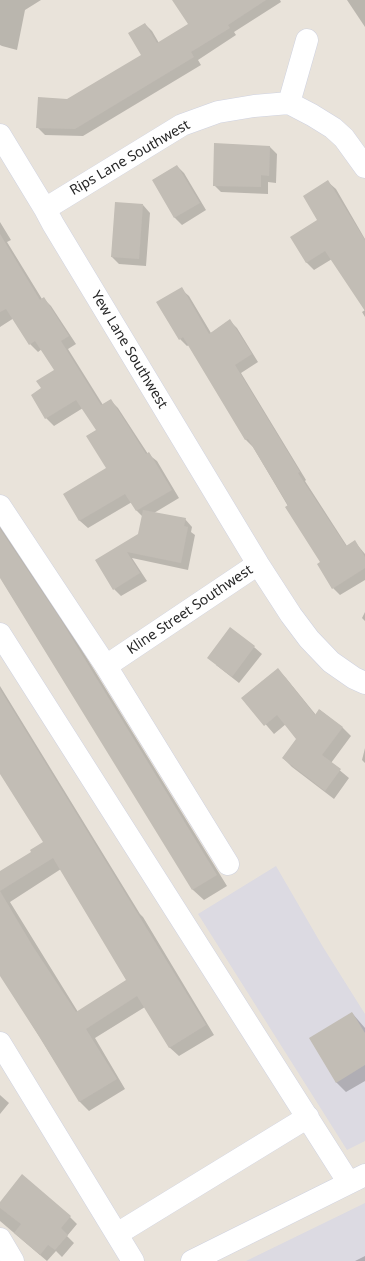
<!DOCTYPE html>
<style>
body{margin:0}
canvas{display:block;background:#e9e3da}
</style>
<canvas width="365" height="1261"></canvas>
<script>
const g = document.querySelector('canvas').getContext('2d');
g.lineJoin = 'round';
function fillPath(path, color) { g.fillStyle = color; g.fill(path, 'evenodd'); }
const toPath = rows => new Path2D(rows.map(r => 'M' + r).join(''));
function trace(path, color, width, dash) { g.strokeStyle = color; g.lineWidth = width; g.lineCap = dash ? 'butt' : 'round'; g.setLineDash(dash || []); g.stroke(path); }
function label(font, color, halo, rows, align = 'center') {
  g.font = font + ' "Noto Sans",sans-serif'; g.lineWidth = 3; g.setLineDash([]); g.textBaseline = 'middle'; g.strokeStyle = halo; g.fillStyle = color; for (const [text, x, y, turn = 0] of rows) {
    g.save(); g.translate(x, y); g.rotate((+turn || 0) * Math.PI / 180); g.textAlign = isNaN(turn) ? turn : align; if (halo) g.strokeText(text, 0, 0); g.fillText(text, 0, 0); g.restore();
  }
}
fillPath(toPath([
 [276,866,323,947,365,1014,365,1141,347,1150,198,914],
 [365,1203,365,1261,246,1261]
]), '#dcdae2');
fillPath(toPath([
 [0,0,41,0,25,10,17,50,2,46,0,45],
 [185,0,280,0,281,2,234,32,236,35,198,60,201,65,83,136,45,135,37,127,67,100,143,55,145,24,152,31,159,43,189,24],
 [347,0,365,0,365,27],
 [215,144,270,147,277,154,276,183,268,182,268,194,221,192,214,185],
 [177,166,184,173,206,210,182,225,175,218,153,180],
 [328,182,336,189,365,239,365,310,332,259,314,270,306,262],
 [143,205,150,213,146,266,119,264,112,257],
 [0,222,11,240,7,242,42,299,43,298,51,306,76,344,68,349,103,405,110,400,118,408,148,454,157,461,179,498,154,513,185,519,192,527,191,532,195,535,188,570,132,558,147,581,121,596,114,589,97,560,139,535,143,517,137,511,132,502,88,528,80,521,65,494,108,469,97,430,83,408,54,426,46,418,42,389,56,370,42,349,38,352,30,344,14,318,0,327],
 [181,289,189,296,211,333,230,321,237,328,258,362,241,373,306,480,305,481,347,546,355,542,365,554,365,580,340,595,333,588,321,562,253,447,246,440,189,345,187,346,180,339],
 [365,310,365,317,362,312],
 [0,524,69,629,227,886,204,900,193,890,0,577],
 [365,612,365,621,362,618],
 [254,647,262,654,239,683,216,665],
 [278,670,286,678,316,715,320,710,343,728,351,736,331,763,349,778,334,799,292,767,283,758,297,739,286,724,274,734,243,698],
 [0,686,140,914,143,917,214,1035,179,1056,169,1047,145,1007,95,1038,125,1089,89,1111,80,1102,0,973,0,872,32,853,44,842,0,772],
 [61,869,128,980,78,1012,10,902],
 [365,748,365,763,362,760],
 [352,1013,365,1028,365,1081,346,1092,336,1082],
 [0,1095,9,1103,0,1114],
 [0,1203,70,1217,77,1224,67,1236,74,1243,62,1257,56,1251,47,1261,0,1221],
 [365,1256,365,1261,355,1261]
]), '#0003');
fillPath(toPath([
 [172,0,266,0,228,25,230,28,191,52,194,57,75,129,36,128,38,97,67,99,141,55,128,33,145,23,157,43,188,24],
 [214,143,270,146,269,176,261,175,261,187,213,186],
 [177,165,200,203,174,218,152,180],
 [328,180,365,240,365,311,325,251,306,263,290,237,317,220,303,196],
 [115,202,143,204,139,259,111,257],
 [0,234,40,300,44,297,69,336,61,341,101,405,111,399,146,454,149,452,172,490,136,511,125,494,79,521,63,494,106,468,86,436,96,430,76,400,45,419,31,395,41,388,36,381,54,370,35,341,29,345,6,309,0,312],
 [182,287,209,334,230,319,252,354,235,365,300,472,298,473,346,546,355,540,365,557,365,568,332,589,317,564,320,562,285,507,288,505,248,439,245,440,183,337,179,340,156,302],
 [143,510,186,518,184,526,188,527,181,563,127,552,140,573,113,590,95,560,138,534],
 [0,529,59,617,217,875,192,890,0,578],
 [230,627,255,646,232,677,207,658],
 [278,668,315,715,319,709,343,727,322,755,341,769,325,791,282,758,296,739,277,715,264,726,241,698],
 [0,689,206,1025,169,1048,137,996,86,1029,117,1079,79,1102,40,1038,0,976,0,871,31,852,30,850,43,842,0,774],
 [53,858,126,980,76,1012,32,945,0,891],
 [352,1012,365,1033,365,1065,336,1083,309,1038],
 [22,1174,71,1216,61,1228,68,1235,55,1250,48,1245,40,1255,14,1233,21,1224,0,1208,0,1202]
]), '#c2bdb5');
const minor = toPath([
 [289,103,307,40],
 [0,135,45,209,53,224,258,564,291,615,309,639,331,662,354,678,365,683],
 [45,209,182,125,218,112,254,106,289,103,312,115,333,128,344,138,365,167],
 [0,506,106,666,228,864],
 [0,634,349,1183],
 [106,666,258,564],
 [0,1043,133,1261],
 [117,1234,308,1117],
 [0,1239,13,1261],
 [192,1261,365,1175]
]);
trace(minor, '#cfd2e0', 23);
trace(minor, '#fff', 22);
label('14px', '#272727', '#fff', [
 ["Rips Lane Southwest",130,158,-30],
 ["Yew Lane Southwest",129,350,59],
 ["Kline Street Southwest",190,610,-34]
]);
</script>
